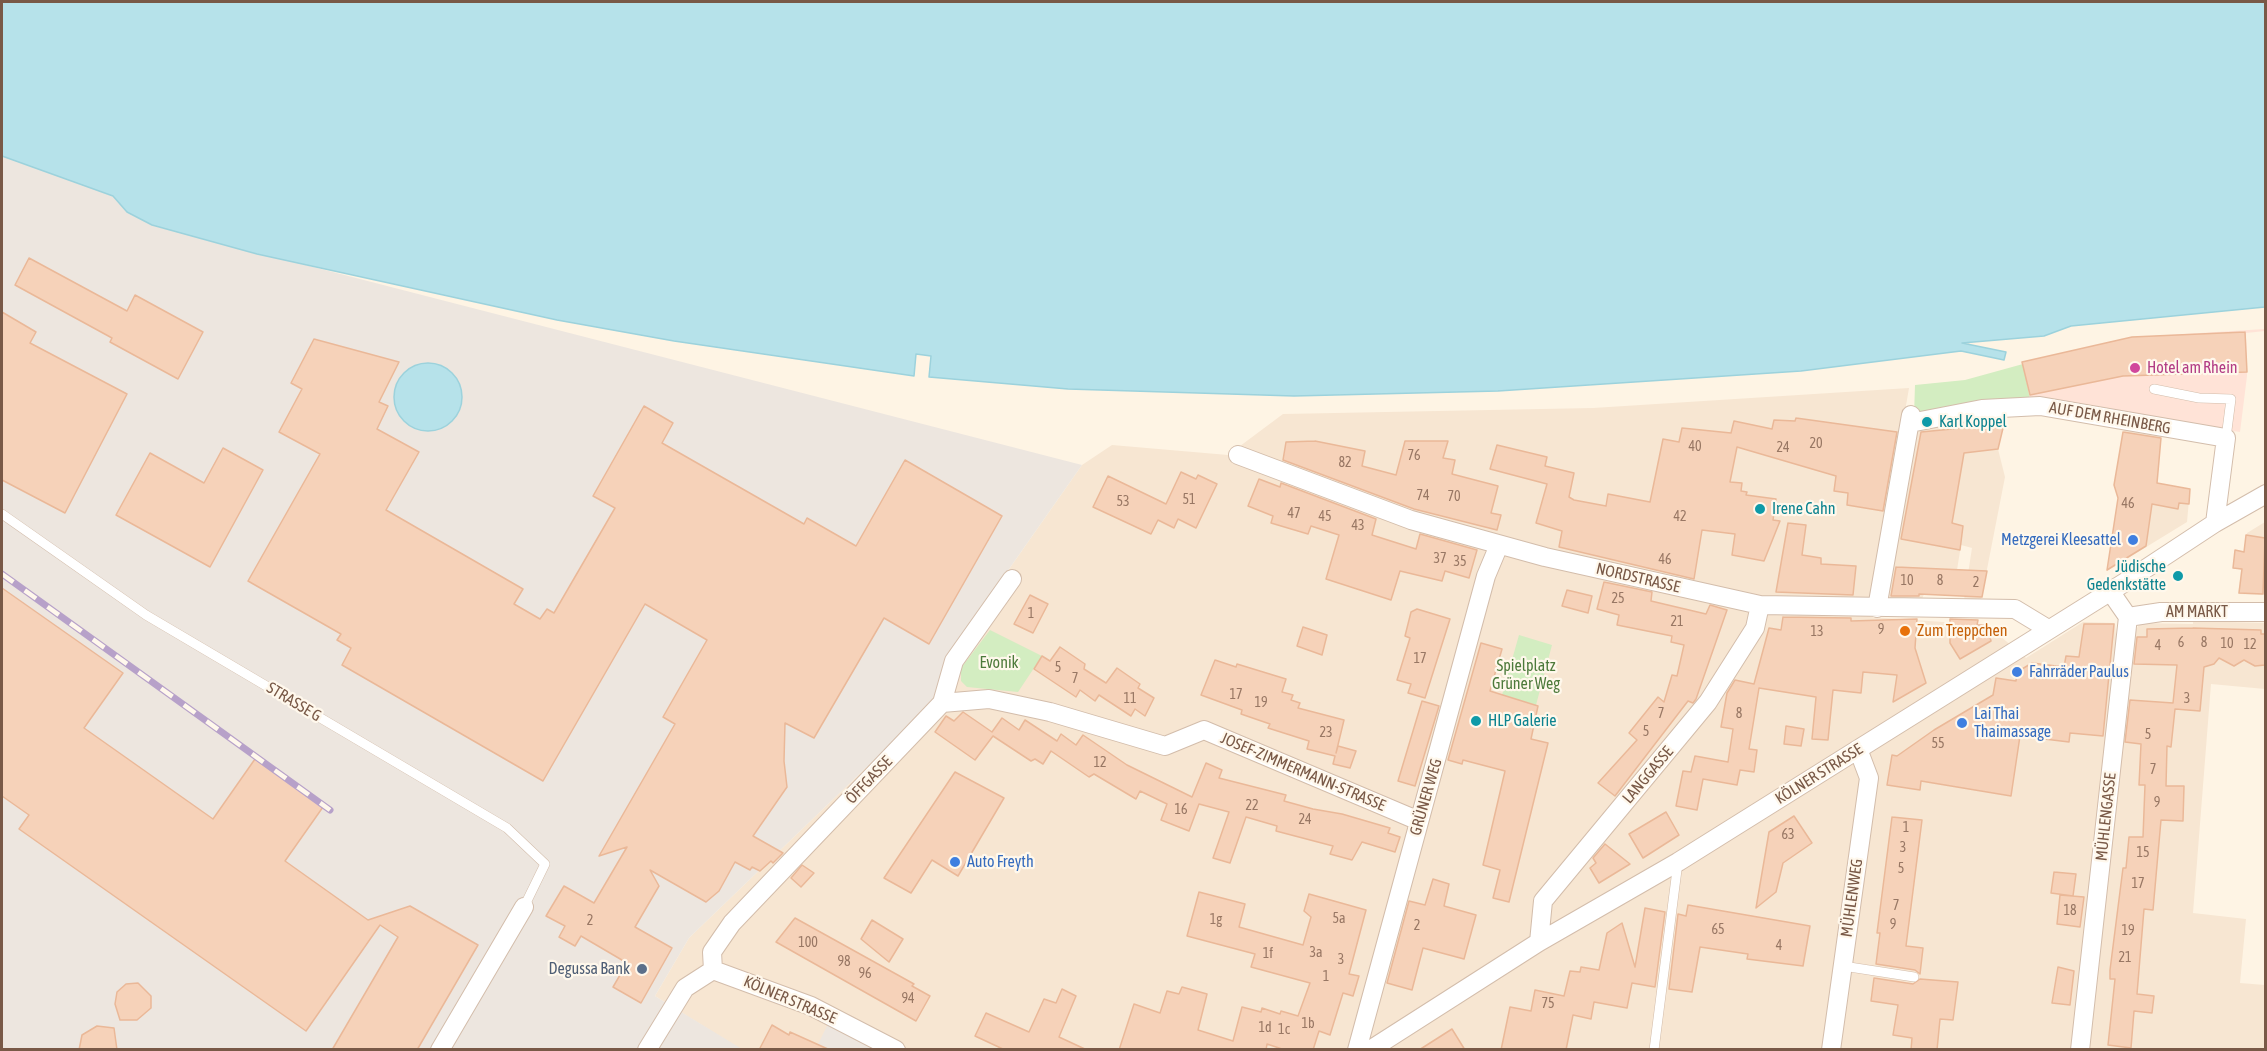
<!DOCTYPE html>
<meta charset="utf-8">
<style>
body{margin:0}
#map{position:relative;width:2267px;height:1051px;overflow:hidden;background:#fef4e4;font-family:"Asap Condensed",sans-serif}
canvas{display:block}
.frame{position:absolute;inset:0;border:3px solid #795947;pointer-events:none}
</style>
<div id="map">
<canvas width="2267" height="1051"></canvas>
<div class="frame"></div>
</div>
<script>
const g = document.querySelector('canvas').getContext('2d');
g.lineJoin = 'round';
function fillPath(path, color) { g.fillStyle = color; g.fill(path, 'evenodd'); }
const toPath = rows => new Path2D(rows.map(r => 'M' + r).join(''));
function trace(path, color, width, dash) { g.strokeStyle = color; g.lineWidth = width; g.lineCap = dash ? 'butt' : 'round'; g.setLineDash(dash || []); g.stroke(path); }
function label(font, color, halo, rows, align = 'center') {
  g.font = font + ' "Asap Condensed",sans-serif'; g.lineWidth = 4.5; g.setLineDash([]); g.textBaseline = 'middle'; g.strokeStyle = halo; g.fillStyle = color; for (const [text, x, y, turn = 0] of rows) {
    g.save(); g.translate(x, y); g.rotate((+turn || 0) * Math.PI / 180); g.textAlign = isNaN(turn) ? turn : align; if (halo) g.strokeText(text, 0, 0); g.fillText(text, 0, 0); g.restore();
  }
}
fillPath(toPath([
 [1909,388,1870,617,1987,625,2026,658,2083,622,2115,623,2117,651,2071,1049,742,1050,655,996,689,938,930,706,953,649,1082,465,1112,445,1228,455,1283,414,1593,408],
 [2007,411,1998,449,2005,477,1981,600,1964,600,1972,548,1961,545,1953,595,1924,594,1922,599,1887,599,1907,451,1922,425],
 [2124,428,2161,435,2156,486,2160,484,2190,489,2187,522,2107,571,2118,498,2114,485],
 [2265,522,2265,595,2238,594,2241,570,2233,568,2235,550,2244,551,2247,533],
 [2193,621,2265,623,2265,689,2211,684,2193,913,2246,919,2240,983,2265,985,2265,1049,2086,1050,2134,633,2140,623,2193,624]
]), '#f7e6d2');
fillPath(toPath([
 [2265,329,2265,331,2246,333,2247,376,2240,432,2141,418,2130,412,2030,398,2022,362,2135,337]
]), '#ffe3d7');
fillPath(toPath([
 [2,156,113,196,127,212,158,227,1082,465,953,649,938,692,930,706,689,938,655,996,742,1049,2,1049],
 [831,1018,891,1050,815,1050]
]), '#ede6df');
fillPath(toPath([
 [2023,364,2030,399,1914,416,1915,385,1965,380],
 [990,630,1042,656,1018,692,967,687,961,681,961,668],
 [1519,635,1552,645,1536,705,1502,695]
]), '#d3edc1');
const water = toPath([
 [2,2,2265,2,2265,307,2071,326,2044,336,1962,343,2006,352,2004,360,1961,351,1801,371,1498,391,1294,396,1068,389,929,377,931,356,916,354,914,376,674,341,557,320,257,254,152,225,127,212,113,196,2,156,2,2],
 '394 397a34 34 0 1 1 68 0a34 34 0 1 1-68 0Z'
]);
fillPath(water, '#b6e2ea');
trace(water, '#9cd2dc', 1.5);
const building = toPath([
 [29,258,127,311,135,295,203,332,178,379,110,342,112,338,15,285,29,258],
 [2,312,36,332,30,343,127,394,65,513,2,480,2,312],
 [2245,332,2247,372,2123,376,2030,395,2022,362,2132,337,2245,332],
 [314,339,399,362,379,402,388,406,377,429,419,452,386,510,523,589,514,604,540,619,547,609,554,613,615,508,593,496,644,406,673,423,662,443,804,524,807,518,856,546,905,460,1002,516,929,644,884,618,814,738,785,723,784,761,787,787,753,836,783,853,773,863,771,861,760,871,752,867,750,870,735,862,719,891,706,902,650,870,659,886,635,927,672,948,641,1003,613,987,627,963,581,936,575,946,559,937,565,926,546,916,564,886,594,903,627,847,599,856,675,724,663,717,707,640,645,604,543,781,342,665,351,648,337,640,341,634,248,581,320,454,279,432,302,389,291,383,314,339],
 [1796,418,1897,432,1883,511,1847,505,1848,493,1834,491,1836,476,1737,447,1730,482,1742,483,1741,491,1747,492,1746,495,1776,499,1773,520,1780,521,1764,561,1732,555,1735,534,1702,530,1694,579,1559,547,1562,531,1536,523,1547,484,1490,469,1497,445,1547,457,1545,466,1574,473,1569,497,1574,500,1606,506,1608,494,1650,502,1663,439,1679,442,1682,428,1731,433,1734,421,1772,429,1774,420,1795,421,1796,418],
 [2004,424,1998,449,1964,453,1952,523,1963,526,1960,550,1901,539,1921,432,2004,424],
 [2123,432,2161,438,2157,483,2190,489,2189,504,2179,503,2178,509,2152,504,2146,546,2107,570,2118,498,2114,485,2123,432],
 [1315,441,1365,451,1362,466,1396,475,1405,441,1448,441,1443,458,1455,460,1452,474,1498,486,1491,513,1501,515,1497,530,1414,509,1283,460,1286,442,1315,441],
 [223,448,263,470,210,567,116,515,150,453,204,483,223,448],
 [1181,472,1196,479,1198,475,1217,484,1196,528,1178,519,1174,528,1158,520,1151,534,1093,507,1108,476,1166,504,1181,472],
 [1259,479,1280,487,1281,483,1376,519,1372,535,1416,549,1420,534,1477,550,1469,578,1445,571,1442,581,1400,571,1391,600,1326,579,1339,535,1311,526,1308,534,1271,523,1273,516,1248,506,1259,479],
 [1788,523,1806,525,1802,555,1821,558,1821,564,1856,566,1853,595,1776,592,1788,523],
 [2246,535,2265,538,2263,594,2239,593,2242,569,2233,568,2235,550,2244,552,2246,535],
 [1896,567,1987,571,1982,597,1919,594,1919,596,1891,596,1896,567],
 [1604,582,1652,592,1651,601,1706,614,1710,605,1727,610,1696,699,1693,703,1688,701,1615,796,1598,783,1637,740,1629,733,1658,697,1664,702,1672,675,1677,676,1684,645,1671,642,1672,636,1617,625,1619,615,1597,609,1604,582],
 [2,588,123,673,84,728,213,819,255,759,323,807,285,861,368,920,410,906,478,945,417,1050,332,1050,398,937,380,925,306,1031,19,829,29,815,2,796,2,588],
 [1567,590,1592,596,1588,613,1562,606,1567,590],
 [1030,595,1048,604,1033,633,1014,624,1030,595],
 [1417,609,1450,619,1425,698,1408,693,1411,684,1397,680,1410,638,1405,636,1411,612,1417,609],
 [1783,617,1851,618,1851,621,1917,619,1915,648,1926,683,1893,702,1897,675,1863,672,1861,693,1833,690,1828,740,1812,739,1816,697,1759,688,1749,749,1757,750,1754,772,1740,770,1737,785,1703,779,1697,810,1676,806,1683,771,1691,772,1695,756,1728,762,1733,729,1721,727,1727,693,1735,680,1754,684,1769,628,1781,630,1783,617],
 [1950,619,1978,620,1977,625,1987,625,1991,641,1960,659,1950,643,1950,619],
 [2084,624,2114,624,2103,736,2070,733,2069,742,2020,736,2011,796,1921,781,1920,790,1887,785,1892,755,1897,756,1934,730,1993,695,1996,678,2016,681,2017,672,2032,663,2064,667,2066,656,2079,657,2084,624],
 [1303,627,1327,635,1322,655,1297,646,1303,627],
 [2193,628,2261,630,2261,634,2265,634,2265,665,2255,666,2244,660,2234,666,2219,658,2214,664,2204,667,2200,711,2175,709,2171,747,2167,746,2166,786,2184,786,2183,821,2161,820,2153,910,2144,909,2137,994,2154,996,2152,1013,2134,1011,2131,1048,2108,1045,2115,979,2110,979,2110,970,2123,868,2126,868,2129,837,2143,837,2145,785,2139,785,2141,744,2125,742,2130,700,2173,703,2177,665,2134,664,2137,637,2147,637,2147,629,2193,628],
 [1481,643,1502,649,1490,691,1538,706,1531,739,1548,743,1509,902,1493,898,1500,870,1483,865,1505,771,1463,760,1462,764,1448,760,1481,643],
 [1060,647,1085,664,1084,669,1106,683,1117,668,1140,684,1138,688,1154,698,1145,716,1135,709,1131,716,1099,695,1095,701,1080,690,1076,697,1034,669,1042,656,1050,661,1060,647],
 [1215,660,1236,667,1237,664,1286,679,1282,692,1293,695,1291,700,1300,703,1298,708,1344,720,1336,753,1338,746,1356,751,1350,768,1333,764,1335,756,1307,749,1309,741,1268,728,1270,724,1241,714,1242,710,1201,695,1215,660],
 [1422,701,1439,706,1415,786,1398,781,1422,701],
 [963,712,992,732,1002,718,1019,730,1025,720,1057,741,1061,734,1076,745,1083,735,1127,765,1192,797,1206,763,1222,770,1219,778,1286,795,1284,801,1313,809,1342,814,1390,828,1388,833,1400,837,1395,852,1362,842,1352,860,1330,854,1333,846,1276,831,1277,826,1246,817,1230,863,1213,858,1229,812,1199,804,1189,831,1161,820,1167,804,1140,791,1136,799,1094,774,1089,777,1051,751,1043,764,1035,759,1031,761,993,736,975,760,935,732,946,716,954,721,963,712],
 [1786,726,1804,729,1801,746,1784,744,1786,726],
 [955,772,1004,798,958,876,932,860,911,893,884,878,955,772],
 [1666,812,1679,835,1643,858,1629,834,1666,812],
 [1794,816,1812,843,1783,863,1776,892,1756,908,1769,832,1794,816],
 [1892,817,1922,820,1906,946,1923,948,1920,974,1915,970,1876,964,1880,933,1877,933,1892,817],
 [1605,844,1630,864,1599,883,1590,868,1596,863,1593,858,1605,844],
 [802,865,814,873,801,887,791,878,802,865],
 [2054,872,2076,874,2073,896,2051,893,2054,872],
 [1433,879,1449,884,1444,906,1476,915,1464,959,1423,948,1412,990,1387,983,1409,901,1425,905,1433,879],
 [1199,892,1245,904,1239,927,1303,945,1311,917,1304,911,1309,894,1366,910,1349,974,1359,976,1353,996,1343,993,1330,1035,1319,1031,1313,1050,1285,1050,1267,1044,1266,1050,1119,1050,1134,1004,1160,1013,1167,991,1179,994,1182,987,1207,994,1198,1030,1233,1041,1242,1007,1261,1012,1262,1008,1280,1014,1281,1011,1298,1016,1310,983,1251,967,1255,954,1187,936,1199,892],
 [2060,895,2084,897,2080,927,2057,924,2060,895],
 [1688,905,1810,926,1803,966,1747,959,1748,954,1700,947,1692,992,1669,989,1678,914,1686,916,1688,905],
 [1645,908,1665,912,1655,987,1632,983,1627,1008,1594,1002,1591,1019,1573,1015,1566,1050,1501,1050,1510,1007,1531,1011,1535,990,1564,996,1570,971,1580,972,1581,967,1599,970,1607,933,1622,923,1635,967,1645,908],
 [795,918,914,984,912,986,930,996,916,1021,776,942,795,918],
 [872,920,903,939,889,962,861,939,872,920],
 [2058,967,2074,971,2070,1005,2052,1003,2058,967],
 [1874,978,1913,984,1920,979,1958,982,1953,1020,1940,1019,1937,1050,1911,1050,1912,1038,1893,1035,1898,1005,1871,1001,1874,978],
 [138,983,151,996,151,1008,137,1020,120,1020,115,1004,117,992,126,984,138,983],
 [1062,989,1076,996,1059,1037,1087,1050,1005,1050,975,1036,986,1013,1029,1032,1044,999,1056,1003,1062,989],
 [772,1025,789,1035,790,1032,830,1050,759,1050,772,1025],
 [97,1026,114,1028,117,1050,79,1050,82,1035,97,1026],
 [1452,1029,1465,1050,1419,1050,1452,1029]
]);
fillPath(building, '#f6d2b9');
trace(building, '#eab898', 1.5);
const lane = toPath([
 [2154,389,2199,398,2231,399,2226,438],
 [2,514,146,615,507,828,545,864,524,907],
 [1843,966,1914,977],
 [1654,1050,1678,862]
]);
const street = toPath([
 [1910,423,1982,409,2040,406,2226,438,2215,523],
 [1238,455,1411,520,1545,557,1760,605,2015,609,2048,629],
 [1877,608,1911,415],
 [2128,617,2161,612,2266,612],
 [942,703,989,699,1050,712,1165,746,1204,730,1419,821],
 [1539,942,1543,901,1708,702,1755,628,1760,605],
 [713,970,712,952,732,923,942,703,954,661,1012,579],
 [440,1050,524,907],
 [647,1050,685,988,713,970,811,1006,896,1050],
 [1357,1050,1486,576,1499,545],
 [1370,1050,1539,942,1678,862,2127,581,2215,523,2266,494],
 [1831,1050,1869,778,1858,749],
 [2080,1050,2128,617,2110,591]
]);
trace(lane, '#d3bdab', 10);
trace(street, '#d3bdab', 20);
trace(lane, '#fff', 9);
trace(street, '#fff', 18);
const rail = toPath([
 [2,574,330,810]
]);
trace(rail, '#b7a1c9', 7);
trace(rail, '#fff8ec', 4.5, [14]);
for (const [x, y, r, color] of [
 [2135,368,6,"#d1479c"],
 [1927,422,6,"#0f9aa8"],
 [1760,509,6,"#0f9aa8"],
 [2133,540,6,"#3f7fe0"],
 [2178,576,6,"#0f9aa8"],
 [1905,631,6,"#e8710a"],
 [2017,672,6,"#3f7fe0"],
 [1476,721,6,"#0f9aa8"],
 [1962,723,6,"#3f7fe0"],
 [955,862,6,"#3f7fe0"],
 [642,969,6,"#5c6f8a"]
]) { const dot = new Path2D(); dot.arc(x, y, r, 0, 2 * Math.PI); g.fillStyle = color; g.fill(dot); trace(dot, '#fff8ec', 2); }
label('14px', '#987764', null, [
 ["20",1816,444],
 ["40",1695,447],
 ["24",1783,448],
 ["76",1414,456],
 ["82",1345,463],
 ["74",1423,496],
 ["70",1454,497],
 ["51",1189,500],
 ["53",1123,502],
 ["46",2128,504],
 ["47",1294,514],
 ["45",1325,517],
 ["42",1680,517],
 ["43",1358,526],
 ["37",1440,559],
 ["46",1665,560],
 ["35",1460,562],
 ["10",1907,581],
 ["8",1940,581],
 ["2",1976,583],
 ["25",1618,599],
 ["1",1031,614],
 ["21",1677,622],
 ["9",1881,630],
 ["13",1817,632],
 ["6",2181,643],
 ["8",2204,643],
 ["10",2227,644],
 ["12",2250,645],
 ["4",2158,646],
 ["17",1420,659],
 ["5",1058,668],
 ["7",1075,679],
 ["17",1236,695],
 ["11",1130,699],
 ["3",2187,699],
 ["19",1261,703],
 ["7",1661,714],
 ["8",1739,714],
 ["5",1646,732],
 ["23",1326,733],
 ["5",2148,735],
 ["55",1938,744],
 ["12",1100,763],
 ["7",2153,770],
 ["9",2157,803],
 ["22",1252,806],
 ["16",1181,810],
 ["24",1305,820],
 ["1",1906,828],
 ["63",1788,835],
 ["3",1903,848],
 ["15",2143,853],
 ["5",1901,869],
 ["17",2138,884],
 ["7",1896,906],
 ["18",2070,911],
 ["5a",1339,919],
 ["1g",1216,920],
 ["2",590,921],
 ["9",1893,925],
 ["2",1417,926],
 ["65",1718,930],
 ["19",2128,931],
 ["100",808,943],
 ["4",1779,946],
 ["3a",1316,953],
 ["1f",1268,954],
 ["21",2125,958],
 ["3",1341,960],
 ["98",844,962],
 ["96",865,974],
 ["1",1326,977],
 ["94",908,999],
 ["75",1548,1004],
 ["1b",1308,1024],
 ["1d",1265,1028],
 ["1c",1284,1030]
]);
label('16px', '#b23c85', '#fff8ec', [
 ["Hotel am Rhein",2147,368]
], 'left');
label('16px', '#795947', '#fff8ec', [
 ["AUF DEM RHEINBERG",2110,418,10],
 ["NORDSTRASSE",1638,578,13],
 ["AM MARKT",2197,612],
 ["STRASSE G",294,702,31],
 ["JOSEF-ZIMMERMANN-STRASSE",1303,772,23],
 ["KÖLNER STRASSE",1819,774,-32],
 ["LANGGASSE",1648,775,-50],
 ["ÖFFGASSE",869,780,-46],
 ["GRÜNER WEG",1426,797,-74],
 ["MÜHLENGASSE",2106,817,-84],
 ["MÜHLENWEG",1852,898,-82],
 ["KÖLNER STRASSE",790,1000,23]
]);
label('16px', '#0d838f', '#fff8ec', [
 ["Karl Koppel",1939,422],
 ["Irene Cahn",1772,509],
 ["Jüdische",2166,567,"right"],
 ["Gedenkstätte",2166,585,"right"],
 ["HLP Galerie",1488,721]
], 'left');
label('16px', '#366cbe', '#fff8ec', [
 ["Metzgerei Kleesattel",2121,540,"right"],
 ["Fahrräder Paulus",2029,672],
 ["Lai Thai",1974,714],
 ["Thaimassage",1974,732],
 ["Auto Freyth",967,862]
], 'left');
label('16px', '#c56008', '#fff8ec', [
 ["Zum Treppchen",1917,631]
], 'left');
label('16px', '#4d7a3b', '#fff8ec', [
 ["Evonik",999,663],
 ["Spielplatz",1526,666],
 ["Grüner Weg",1526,684]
]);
label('16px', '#4e5e75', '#fff8ec', [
 ["Degussa Bank",630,969]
], 'right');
</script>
